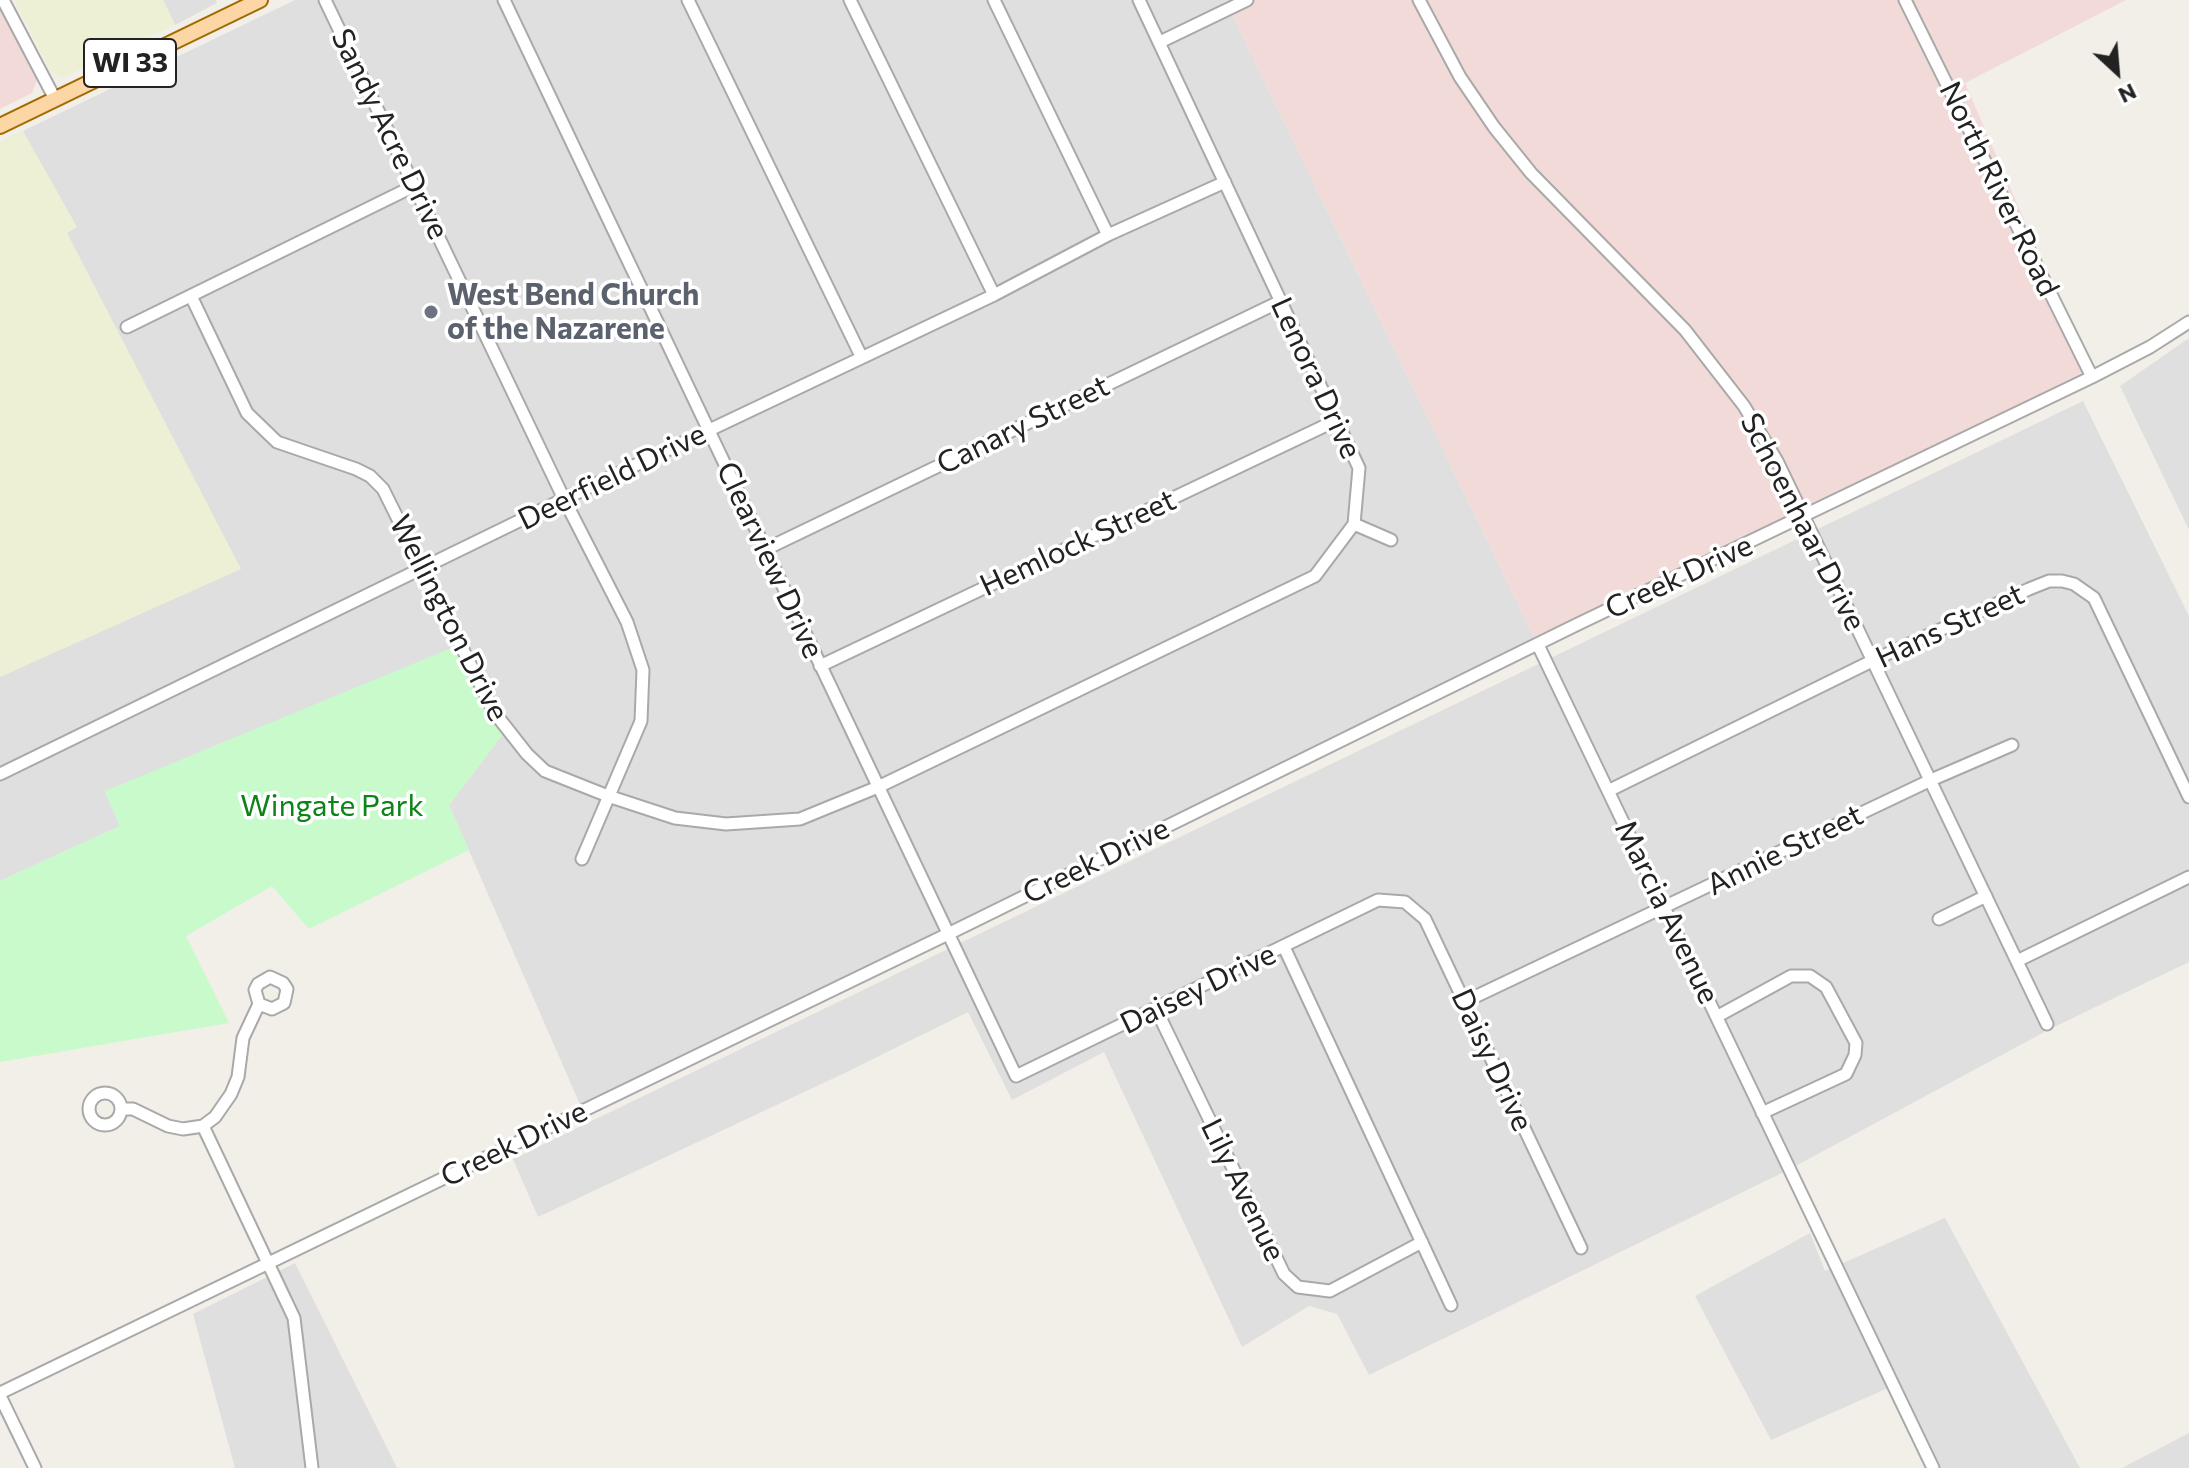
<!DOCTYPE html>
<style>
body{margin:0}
#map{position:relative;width:2189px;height:1468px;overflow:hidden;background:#f2efe9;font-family:Commissioner,sans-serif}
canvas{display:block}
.north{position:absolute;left:2077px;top:32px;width:80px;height:80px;-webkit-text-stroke:6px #fff;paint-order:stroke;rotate:154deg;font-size:22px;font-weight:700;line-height:32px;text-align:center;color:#222}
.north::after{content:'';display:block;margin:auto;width:28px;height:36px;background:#222;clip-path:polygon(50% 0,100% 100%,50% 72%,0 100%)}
</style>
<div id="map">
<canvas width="2189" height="1468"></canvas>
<div class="north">N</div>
</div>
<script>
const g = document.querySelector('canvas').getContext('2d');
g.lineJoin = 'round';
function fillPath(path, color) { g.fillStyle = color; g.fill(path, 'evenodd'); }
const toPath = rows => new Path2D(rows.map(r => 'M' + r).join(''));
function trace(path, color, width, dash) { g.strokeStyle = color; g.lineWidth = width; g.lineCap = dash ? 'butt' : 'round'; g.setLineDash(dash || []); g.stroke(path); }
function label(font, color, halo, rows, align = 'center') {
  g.font = font + ' Commissioner,sans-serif'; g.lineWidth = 7; g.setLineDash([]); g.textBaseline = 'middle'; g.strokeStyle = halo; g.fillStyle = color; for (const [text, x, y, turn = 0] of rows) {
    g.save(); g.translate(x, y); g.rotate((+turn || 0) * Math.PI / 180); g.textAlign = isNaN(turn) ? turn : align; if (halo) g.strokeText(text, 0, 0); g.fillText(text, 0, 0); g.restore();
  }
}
fillPath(toPath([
 [163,0,216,0,217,3,175,25],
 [295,0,1225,0,1538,645,582,1109,449,805,506,730,105,791,120,826,0,881,0,142],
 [2189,338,2189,530,2120,386],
 [2083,401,2189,616,2189,962,2052,1028,1790,1169,1369,1375,1337,1314,1309,1306,1242,1347,1104,1052,1012,1100,968,1012,849,1071,538,1217,513,1159],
 [1945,1218,2080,1468,1938,1468,1897,1384,1771,1440,1695,1296,1810,1233,1825,1271],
 [295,1263,397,1468,235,1468,193,1314],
 [2189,1433,2189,1468,2122,1468]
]), '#e0dfdf');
fillPath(toPath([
 [1225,0,2126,0,1965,83,2092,377,1538,645],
 [0,7,37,80,32,93,0,109]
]), '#f2dad9');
fillPath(toPath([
 [14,0,163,0,175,25,62,78,51,72],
 [23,131,77,227,67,233,241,569,0,677,0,142]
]), '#eef0d5');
fillPath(toPath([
 [461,644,506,730,449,805,469,850,309,929,272,886,186,936,229,1023,0,1062,0,881,120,826,105,791]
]), '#c8facc');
const minor = toPath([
 [3,0,55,99],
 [325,0,564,499,627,622,643,670,641,721,582,859],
 [504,0,1016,1076,1378,900,1405,902,1425,919,1581,1248],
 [688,0,861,356],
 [850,0,994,295],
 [994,0,1108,235],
 [1419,0,1460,77,1494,127,1531,173,1685,330,1744,406,1777,461,2047,1024],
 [1905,0,2092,377],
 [1160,42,1247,0],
 [191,296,247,413,277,442,356,469,370,476,383,489,494,712,527,754,545,771,608,796,675,818,726,824,800,819,878,787,1315,576,1354,524,1359,468,1139,0],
 [127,327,416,185],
 [1354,524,1391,540],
 [766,549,1281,301],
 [1538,645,1933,1468],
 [820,666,1337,420],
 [0,774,564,499,994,295,1108,235,1225,182],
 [1608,791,1874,660,2029,589,2049,581,2062,581,2074,584,2094,598,2189,797],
 [1939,919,1986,896],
 [1284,947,1451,1305],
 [2017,961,2189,877],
 [1464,1002,1931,780,2012,745],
 [1156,1009,1284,1274,1298,1287,1330,1291,1422,1242],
 [1718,1016,1791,976,1810,976,1826,987,1856,1043,1855,1055,1846,1074,1762,1113],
 '89 1109a16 16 0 1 1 32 0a16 16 0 1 1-32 0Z',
 [121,1109,133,1109,168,1126,183,1129,203,1126],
 [203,1126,294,1318,312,1468],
 [203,1126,215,1117,231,1094,238,1077,243,1038,259,1004,255,990,258,984,270,977,283,983,287,989,284,1003,272,1009,259,1004],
 [0,1393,948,934,1576,625,2092,377,2150,347,2189,322],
 [0,1396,35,1468]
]);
const major = toPath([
 [0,126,260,0]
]);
trace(minor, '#a9a9a9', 15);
trace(major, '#a06b00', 18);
trace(minor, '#fff', 11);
trace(major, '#fcd6a4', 14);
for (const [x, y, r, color] of [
 [431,312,8,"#6b7280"]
]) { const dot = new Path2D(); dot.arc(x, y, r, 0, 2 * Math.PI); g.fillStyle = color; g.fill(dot); trace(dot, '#fff', 3); }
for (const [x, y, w] of [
 [130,63,92]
]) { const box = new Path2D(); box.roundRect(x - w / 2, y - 24, w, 48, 6); g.fillStyle = '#fff'; g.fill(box); trace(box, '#222', 2); }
label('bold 28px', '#222', null, [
 ["WI 33",130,63]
]);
label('30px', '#222', '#fff', [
 ["Sandy Acre Drive",390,134,64],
 ["North River Road",1999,189,64],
 ["Lenora Drive",1316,378,65],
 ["Canary Street",1023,425,-26],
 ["Deerfield Drive",612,477,-26],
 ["Schoenhaar Drive",1803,522,63],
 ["Hemlock Street",1078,543,-25],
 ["Clearview Drive",770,560,65],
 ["Creek Drive",1679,577,-25],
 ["Wellington Drive",449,618,63],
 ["Hans Street",1950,626,-25],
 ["Annie Street",1785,850,-26],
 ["Creek Drive",1096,861,-26],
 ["Marcia Avenue",1667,912,64],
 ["Daisey Drive",1198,989,-26],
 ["Daisy Drive",1492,1060,65],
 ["Creek Drive",514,1144,-26],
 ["Lily Avenue",1243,1190,64]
]);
label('bold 30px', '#5b616d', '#fff', [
 ["West Bend Church",447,295],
 ["of the Nazarene",447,329]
], 'left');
label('30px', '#0c8416', '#fff', [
 ["Wingate Park",332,806]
]);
</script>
